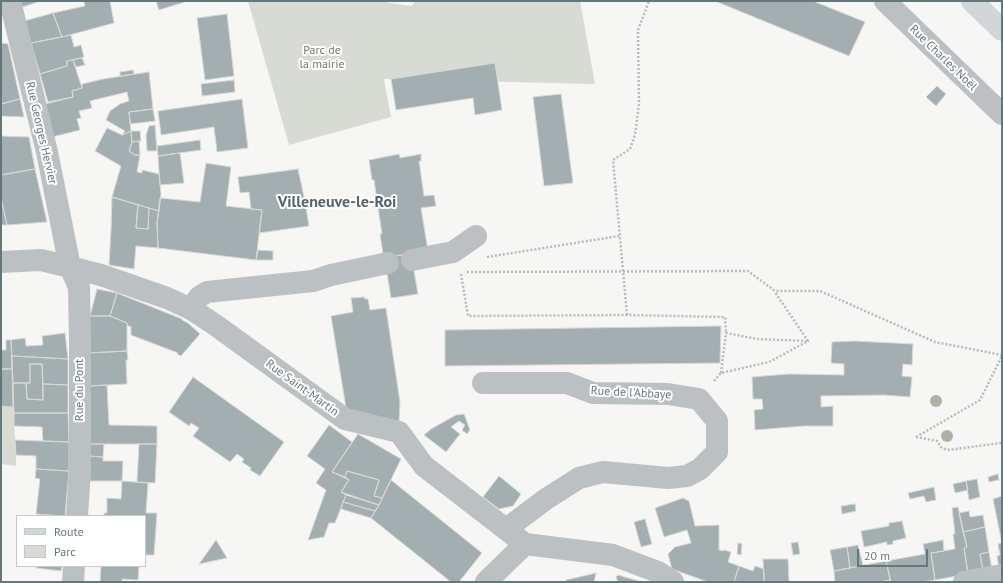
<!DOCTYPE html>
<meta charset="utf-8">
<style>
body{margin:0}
#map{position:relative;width:1003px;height:583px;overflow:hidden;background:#f6f6f4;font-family:"PT Sans",sans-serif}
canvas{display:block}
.frame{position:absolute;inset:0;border:2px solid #64777c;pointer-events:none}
.legend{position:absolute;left:16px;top:515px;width:130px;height:52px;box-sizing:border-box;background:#fff;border:1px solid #c1c9cb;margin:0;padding:5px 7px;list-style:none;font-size:12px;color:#64777c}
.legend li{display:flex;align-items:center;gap:8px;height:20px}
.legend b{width:20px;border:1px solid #c1c9cb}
.scale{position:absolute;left:857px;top:549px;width:71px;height:18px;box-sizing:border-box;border:2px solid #64777c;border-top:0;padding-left:5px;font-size:12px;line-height:14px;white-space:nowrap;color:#64777c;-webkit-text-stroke:3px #fff;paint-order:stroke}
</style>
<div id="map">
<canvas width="1003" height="583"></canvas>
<div class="frame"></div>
<ul class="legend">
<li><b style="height:5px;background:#d1d6d8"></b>Route</li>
<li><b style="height:11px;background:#d7dbd3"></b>Parc</li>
</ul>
<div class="scale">20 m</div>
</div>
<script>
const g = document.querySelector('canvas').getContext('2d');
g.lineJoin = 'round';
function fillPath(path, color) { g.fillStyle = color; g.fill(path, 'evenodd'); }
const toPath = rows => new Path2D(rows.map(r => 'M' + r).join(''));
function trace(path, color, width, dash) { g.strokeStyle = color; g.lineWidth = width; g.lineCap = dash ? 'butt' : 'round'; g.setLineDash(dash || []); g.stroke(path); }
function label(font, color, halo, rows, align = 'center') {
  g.font = font + ' "PT Sans",sans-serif'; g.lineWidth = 4; g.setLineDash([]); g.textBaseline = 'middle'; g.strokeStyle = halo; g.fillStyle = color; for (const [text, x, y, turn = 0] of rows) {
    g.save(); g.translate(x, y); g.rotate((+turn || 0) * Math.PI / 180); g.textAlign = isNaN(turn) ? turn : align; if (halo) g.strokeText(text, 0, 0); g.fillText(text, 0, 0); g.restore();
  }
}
fillPath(toPath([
 [248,1,384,1,390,3,411,6,416,1,580,1,595,84,384,79,391,117,289,145],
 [13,405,16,455,16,466,1,464,1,406]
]), '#d7dbd3');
const building = toPath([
 [17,1,41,1,19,8,17,1],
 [84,1,110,1,114,23,62,37,53,13,85,6,84,1],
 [156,1,188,1,159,10,156,1],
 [715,1,813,1,865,22,849,56,715,1],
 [53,13,62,37,31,43,24,21,53,13],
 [227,14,234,76,205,80,197,18,227,14],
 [71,35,74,47,81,45,84,57,67,61,67,66,40,74,31,43,71,35],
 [1,43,8,44,20,99,1,104,1,43],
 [82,58,85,65,76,67,73,60,82,58],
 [73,60,82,88,72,91,73,97,48,102,40,74,67,66,67,61,73,60],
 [495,63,502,110,475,115,473,98,396,110,391,79,495,63],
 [133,70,134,74,120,76,120,72,133,70],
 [149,72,153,109,129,112,131,131,122,135,125,131,106,120,110,111,120,104,129,101,127,92,90,101,92,108,79,111,81,118,77,119,80,130,52,137,45,104,73,97,72,91,82,88,82,84,103,79,149,72],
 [234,80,235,92,202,96,201,84,234,80],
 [937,86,946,94,936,106,926,97,937,86],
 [561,94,573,183,544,186,533,97,561,94],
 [20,99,24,117,1,116,1,104,20,99],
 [242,99,248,148,217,152,214,127,161,135,158,111,242,99],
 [153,109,155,121,130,124,129,112,153,109],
 [155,125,157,151,147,151,146,135,149,126,155,125],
 [107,128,122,135,131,131,132,142,129,151,135,155,140,155,137,172,142,173,142,170,159,174,161,194,159,211,112,197,121,166,95,151,107,128],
 [131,131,140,131,141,141,132,142,131,131],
 [1,136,29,137,35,169,1,175,1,136],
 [200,140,201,150,158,156,157,146,200,140],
 [139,141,140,155,135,155,129,151,132,142,139,141],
 [180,153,184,183,160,185,158,156,180,153],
 [399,154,400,158,421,154,421,161,419,161,424,196,434,195,436,206,421,208,428,251,387,257,383,254,380,234,382,234,374,180,372,180,369,160,399,154],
 [206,163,231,167,226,206,262,210,256,260,158,248,157,223,160,198,200,202,206,163],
 [35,169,47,222,7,225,1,198,1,175,35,169],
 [298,169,305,201,309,226,259,233,262,210,251,209,249,192,240,193,238,177,298,169],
 [112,197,138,205,136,228,148,229,149,208,159,211,157,223,158,248,136,246,134,269,109,265,111,230,112,197],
 [1,198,7,225,1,225,1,198],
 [138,205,149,208,148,229,136,228,138,205],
 [258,250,273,251,273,260,256,260,258,250],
 [411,254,418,294,391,298,387,273,387,257,411,254],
 [97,289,117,293,110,316,90,316,97,289],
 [117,293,182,319,182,320,188,323,200,334,181,356,177,354,178,353,131,335,131,327,127,325,127,323,110,316,117,293],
 [364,297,365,299,368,299,370,310,386,308,400,402,399,423,357,414,346,408,331,316,353,312,351,298,364,297],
 [90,316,110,316,127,323,127,351,88,353,90,316],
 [721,326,720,363,445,366,445,330,721,326],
 [65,333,68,359,12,356,11,340,25,338,26,346,43,345,42,336,65,333],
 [6,340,11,340,12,369,1,369,1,350,6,350,6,340],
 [854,341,913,344,912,365,903,364,902,376,912,377,910,397,884,395,821,396,821,407,833,406,833,426,804,426,755,430,754,410,763,409,762,399,753,399,752,377,789,374,844,375,844,364,831,363,832,342,854,341],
 [127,351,128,360,126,360,127,384,89,386,88,353,127,351],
 [12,356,68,359,68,385,43,384,42,364,30,364,30,383,13,383,12,356],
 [30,364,42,364,43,400,27,399,26,383,30,383,30,364],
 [1,369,12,369,13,407,1,406,1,369],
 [193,377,284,442,260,476,250,470,251,468,242,462,244,459,237,454,230,462,193,436,199,428,191,423,189,426,169,412,193,377],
 [13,383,26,383,27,399,43,400,43,384,68,385,68,413,14,413,13,383],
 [107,385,109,425,157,426,157,444,90,444,89,386,107,385],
 [14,413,68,413,69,442,43,441,42,427,14,426,14,413],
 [464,414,470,430,467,434,462,430,465,425,459,421,451,427,460,434,446,452,424,435,431,429,456,415,464,414],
 [329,425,352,442,332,472,349,480,341,492,346,495,335,523,329,523,324,537,308,540,326,490,316,483,325,469,307,456,329,425],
 [358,434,401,459,382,498,374,496,379,480,347,471,345,477,332,472,358,434],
 [15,440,69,442,69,471,36,469,36,456,16,455,15,440],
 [90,444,104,444,103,457,89,456,90,444],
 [139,444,157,444,155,483,137,482,139,444],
 [89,456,103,457,103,461,123,461,122,481,90,481,89,456],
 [36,469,69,471,65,516,36,514,40,479,35,478,36,469],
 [347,471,379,480,374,496,382,498,379,505,341,492,349,480,345,477,347,471],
 [998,474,999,480,989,482,988,477,998,474],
 [499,476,521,494,513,506,499,509,483,497,499,476],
 [977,479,980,497,969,500,966,481,977,479],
 [391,480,482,553,459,582,451,582,371,518,379,505,391,480],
 [122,481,148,483,146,513,157,513,154,555,145,555,145,516,104,516,104,513,107,513,107,498,121,499,122,481],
 [966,481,968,490,955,493,953,484,966,481],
 [934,487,936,500,926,502,924,496,910,499,908,493,934,487],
 [346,495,379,505,375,511,343,502,346,495],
 [1002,496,1002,543,993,499,1002,496],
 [683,498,689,501,695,526,719,525,719,550,723,551,724,550,731,552,728,562,739,566,734,582,708,582,672,569,668,554,675,547,691,543,687,530,664,537,655,508,683,498],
 [343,502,375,511,371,518,341,509,343,502],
 [855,504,856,511,842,514,841,506,855,504],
 [958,507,967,547,964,548,968,574,935,580,931,553,955,549,953,534,955,534,952,508,958,507],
 [969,511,970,517,983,515,985,527,963,532,959,513,969,511],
 [645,519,652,544,641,547,634,522,645,519],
 [902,521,906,538,893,541,893,544,887,545,887,542,864,547,861,531,889,526,889,523,902,521],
 [985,527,989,552,980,554,983,571,968,574,964,548,967,547,963,532,985,527],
 [216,540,227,558,199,564,216,540],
 [943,540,944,551,931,553,935,580,921,582,891,582,886,561,925,554,923,544,943,540],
 [798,542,800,554,793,555,791,543,798,542],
 [738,543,742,544,741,555,737,554,738,543],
 [1002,543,1002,568,999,569,997,556,1000,555,998,544,1002,543],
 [858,545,863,565,850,568,847,547,858,545],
 [847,547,850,568,834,571,830,550,847,547],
 [989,552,992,570,983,571,980,554,989,552],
 [763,559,788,559,789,582,764,582,763,559],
 [886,561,890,580,877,582,835,582,834,571,886,561],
 [37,566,62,566,61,571,36,568,37,566],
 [101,566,139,566,138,580,122,579,122,582,100,582,101,566],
 [739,566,753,571,755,566,764,569,764,582,734,582,739,566],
 [596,573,594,582,566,582,566,580,596,573],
 [618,575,642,582,618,582,616,577,618,575]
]);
fillPath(building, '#a3aeb0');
trace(building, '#d8d8d6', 1);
trace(toPath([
 [487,257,619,236],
 [467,272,748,271,775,291,820,291,935,342,1002,355],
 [461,274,468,316,627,315,725,317,726,333],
 [627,315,613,160,630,149,635,135,639,104,638,30,649,1],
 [721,373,726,333,757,339,807,341],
 [714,381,721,373,769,362,808,341,775,292],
 [916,437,980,400,1002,356],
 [916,437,937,441,941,447,947,450,1002,443]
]), '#b6babc', 2.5, [2, 2]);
trace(toPath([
 [10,1,47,152,70,267,79,287,80,340,80,468,77,516],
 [885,1,1002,114],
 [412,260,453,252,476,236],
 [1,262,41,260,70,267,101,275,167,298,191,309,214,324,345,419,399,432,424,466,525,544,613,555,658,572,673,582],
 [191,309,199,297,207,292,313,281,331,275,388,263],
 [483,383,567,383,593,393,668,394,699,399,717,421,717,452,700,469,687,476,668,478,603,472,579,478,546,499,506,529],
 [73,582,74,566],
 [486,582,525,544],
 [964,582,1002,575]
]), '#bbc1c3', 22);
trace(toPath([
 [972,1,1002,30]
]), '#d1d6d8', 22);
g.fillStyle = '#abb2a6';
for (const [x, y] of [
 [936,401],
 [947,436]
]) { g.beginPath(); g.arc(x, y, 6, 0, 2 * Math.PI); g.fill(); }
label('12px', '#6e7a66', '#fff', [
 ["Parc de",322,51],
 ["la mairie",322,65]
]);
label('12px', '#64777c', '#fff', [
 ["Rue Charles Noël",943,58,44],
 ["Rue Georges Hervier",41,133,77],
 ["Rue Saint-Martin",302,388,36],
 ["Rue du Pont",80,390,-90],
 ["Rue de l'Abbaye",631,393,3]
]);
label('bold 16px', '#556468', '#fff', [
 ["Villeneuve-le-Roi",337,202]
]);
</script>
